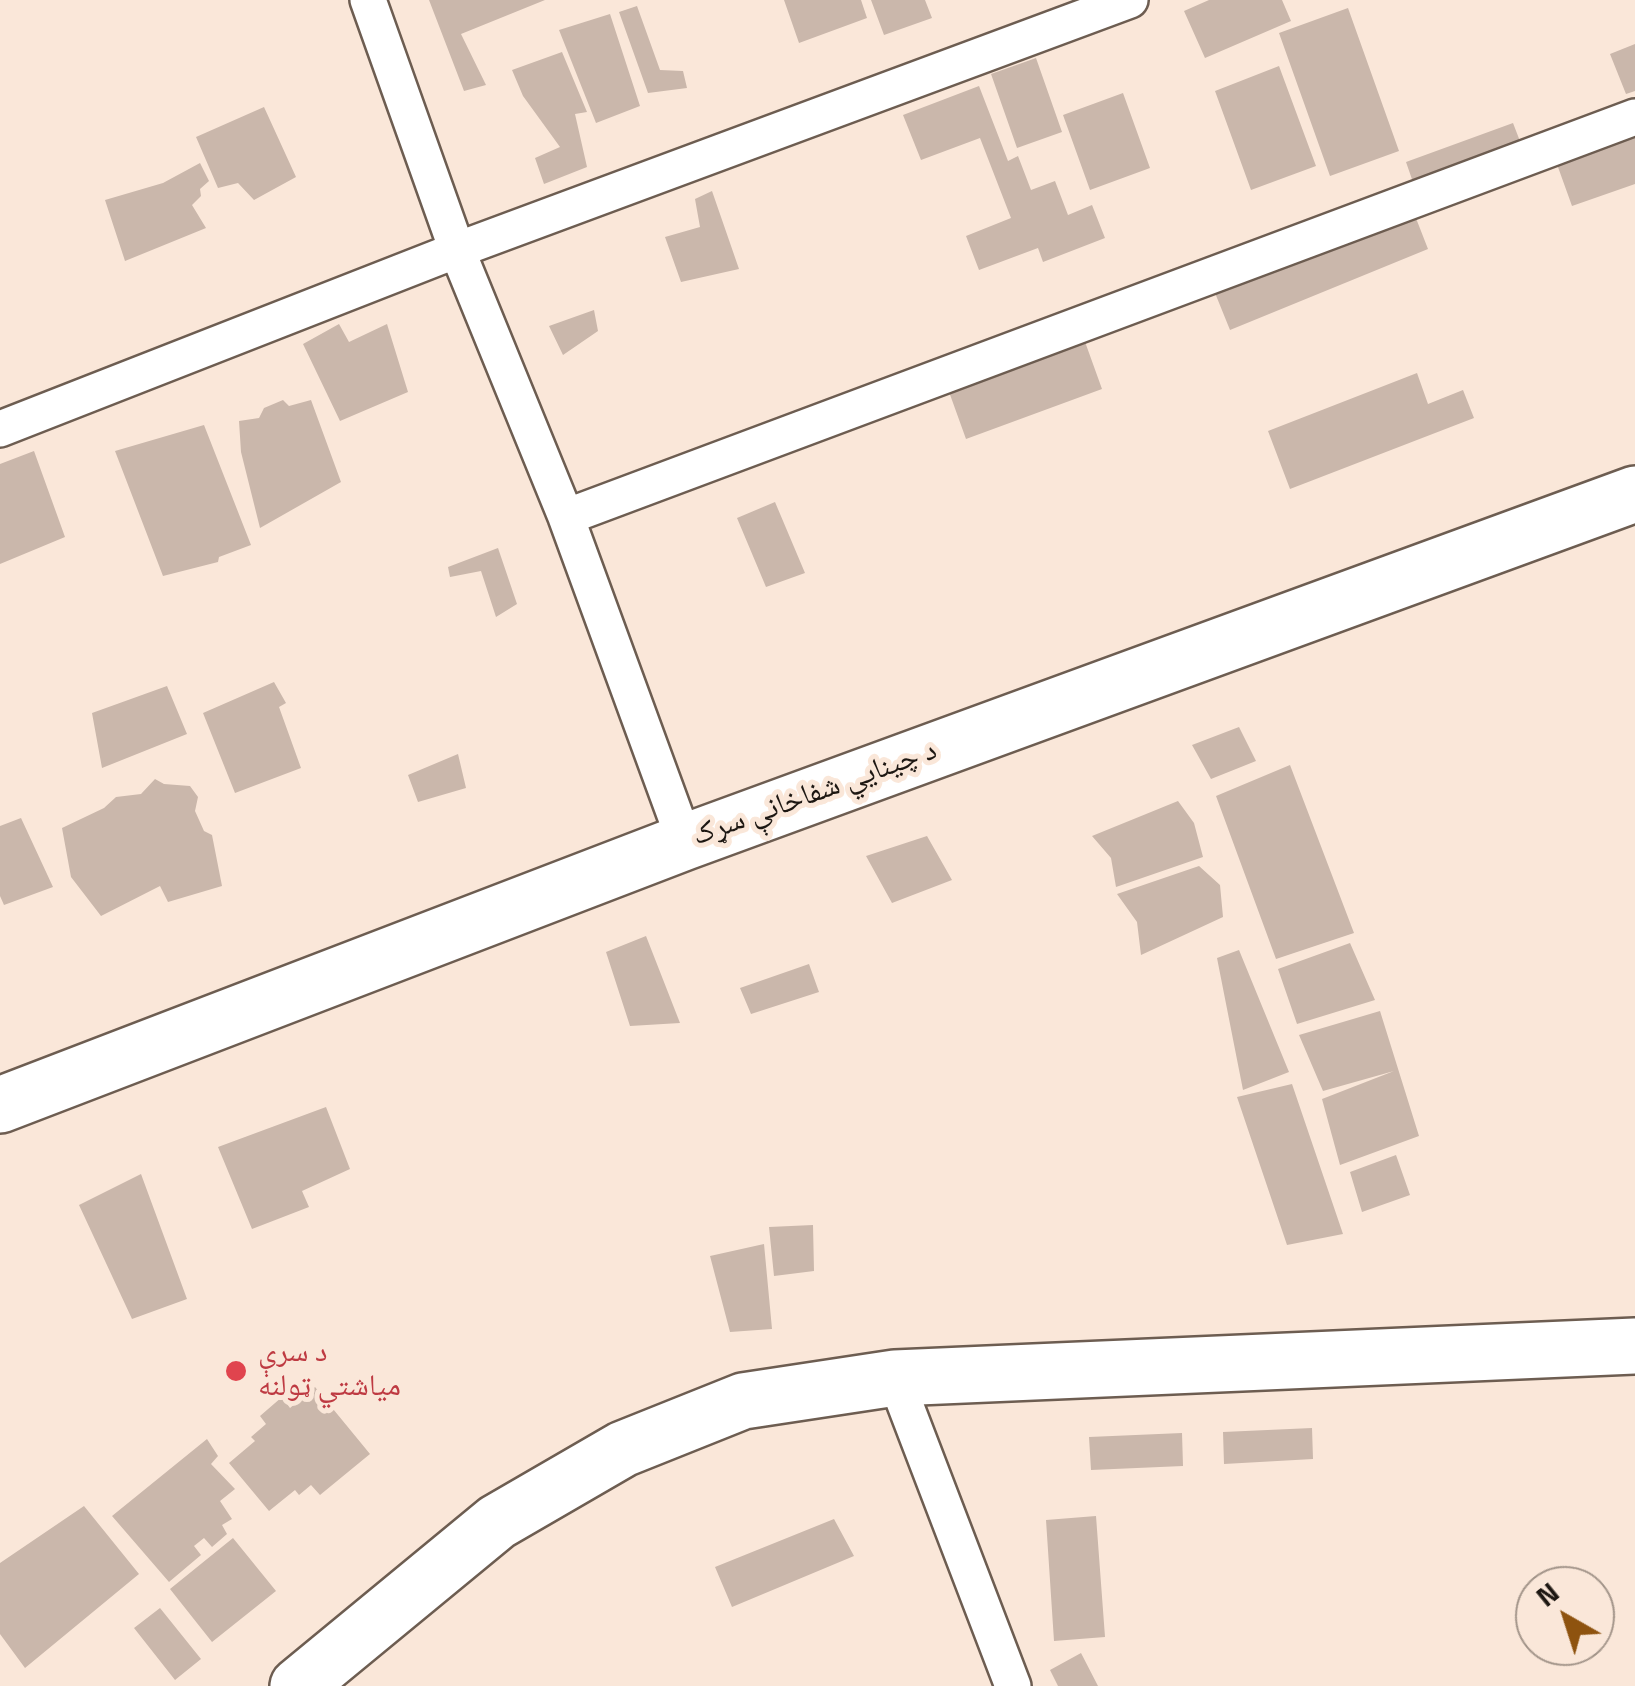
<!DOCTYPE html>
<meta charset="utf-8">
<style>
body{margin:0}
#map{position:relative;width:1635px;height:1686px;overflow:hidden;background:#fae7d9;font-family:"Titillium Web",sans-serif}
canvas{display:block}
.north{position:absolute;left:1515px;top:1566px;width:100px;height:100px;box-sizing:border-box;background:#fae7d9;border:2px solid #a29489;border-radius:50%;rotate:321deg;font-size:28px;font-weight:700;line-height:40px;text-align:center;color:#1d1712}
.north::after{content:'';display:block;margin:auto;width:35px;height:45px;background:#8e530f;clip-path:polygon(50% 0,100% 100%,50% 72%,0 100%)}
</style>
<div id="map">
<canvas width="1635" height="1686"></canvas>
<div class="north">N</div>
</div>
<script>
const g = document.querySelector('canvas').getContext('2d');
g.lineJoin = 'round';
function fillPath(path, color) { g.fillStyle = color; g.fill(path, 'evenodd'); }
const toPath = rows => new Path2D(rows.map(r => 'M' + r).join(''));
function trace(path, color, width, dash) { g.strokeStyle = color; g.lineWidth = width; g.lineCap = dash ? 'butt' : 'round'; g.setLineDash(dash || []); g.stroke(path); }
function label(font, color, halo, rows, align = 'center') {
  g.font = font + ' "Titillium Web","Noto Naskh Arabic",sans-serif'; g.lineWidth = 10; g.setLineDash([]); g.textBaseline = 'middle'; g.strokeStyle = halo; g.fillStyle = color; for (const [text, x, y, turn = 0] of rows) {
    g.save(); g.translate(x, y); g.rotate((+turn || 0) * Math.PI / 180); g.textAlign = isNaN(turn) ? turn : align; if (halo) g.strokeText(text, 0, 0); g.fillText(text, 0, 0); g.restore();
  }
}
fillPath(toPath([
 [429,0,545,0,461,34,486,85,464,91],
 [784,0,861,0,867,18,799,43],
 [871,0,925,0,932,18,884,35],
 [1209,0,1282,0,1291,21,1205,58,1184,11],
 [637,6,660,70,683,71,687,88,648,93,619,12],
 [1348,8,1399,151,1330,176,1279,33],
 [610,14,640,106,596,123,559,30],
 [1635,44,1635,91,1626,94,1610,54],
 [562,52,587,112,575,114,587,167,544,184,535,158,560,147,523,96,512,70],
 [1036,58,1062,132,1017,148,991,74],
 [1279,66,1316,166,1251,190,1215,91],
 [979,86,1008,161,1018,156,1031,190,1055,181,1068,215,1092,205,1105,238,1043,262,1038,248,979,270,966,236,1011,218,980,138,921,160,903,115],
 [1123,93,1150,168,1090,190,1063,115],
 [264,107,296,177,254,200,238,183,218,188,196,137],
 [1513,123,1523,149,1415,188,1406,162],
 [1635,127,1635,184,1572,206,1554,156],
 [200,163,209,181,200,189,201,196,192,205,206,228,125,261,105,200,163,183],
 [712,191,739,269,681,282,665,237,700,227,695,199],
 [1412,208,1428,249,1230,330,1213,288],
 [594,310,598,331,563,355,549,326],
 [339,324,349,342,387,324,408,392,340,421,303,344],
 [1084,339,1102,389,966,439,948,389],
 [1417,373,1428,404,1463,390,1474,418,1290,489,1268,431],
 [283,400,289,406,311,400,341,482,260,528,241,452,239,421,259,418,264,408],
 [204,425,251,545,219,557,218,562,163,576,115,451],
 [34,451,65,537,0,564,0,464],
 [775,502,805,573,766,587,737,518],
 [498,548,517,604,496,617,481,571,450,577,448,567],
 [274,682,286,703,279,707,301,768,235,793,203,713],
 [167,686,187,734,102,768,92,713],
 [1239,727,1256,761,1211,779,1192,745],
 [458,754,466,788,418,802,408,775],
 [1290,765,1354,933,1276,959,1216,796],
 [155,779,164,784,190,786,198,797,195,811,204,831,212,835,222,886,168,902,160,886,101,916,71,877,62,828,104,808,116,797,141,794],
 [1178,801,1194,823,1203,857,1116,887,1111,858,1092,836],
 [21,818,53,887,4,905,0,896,0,826],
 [927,836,952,880,892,903,866,856],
 [1199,866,1220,885,1223,917,1141,955,1137,922,1117,894],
 [646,936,680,1023,630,1026,606,952],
 [1350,943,1375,1000,1297,1024,1278,969],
 [1239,950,1289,1072,1243,1090,1217,958],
 [809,964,819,992,751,1014,740,988],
 [1380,1011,1419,1136,1340,1165,1322,1099,1394,1071,1323,1091,1299,1035],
 [1292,1084,1343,1234,1287,1245,1237,1097],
 [326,1107,350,1169,302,1191,309,1207,252,1229,218,1147],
 [1396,1155,1410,1195,1362,1212,1350,1172],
 [141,1174,187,1299,132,1319,79,1205],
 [813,1225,814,1271,774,1276,769,1227],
 [764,1244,772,1329,730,1332,710,1256],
 [315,1387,370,1454,320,1495,311,1485,299,1495,295,1490,269,1511,229,1463,255,1441,251,1437,266,1424,260,1416,282,1397,290,1408],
 [1312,1428,1313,1459,1224,1464,1223,1432],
 [1182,1433,1183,1466,1091,1470,1089,1437],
 [207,1439,218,1456,211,1464,235,1489,220,1501,232,1519,222,1525,227,1534,212,1547,204,1538,194,1546,201,1555,169,1582,112,1516],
 [84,1506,139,1574,25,1668,0,1634,0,1563],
 [1096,1516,1105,1637,1054,1641,1046,1520],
 [834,1519,854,1556,732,1607,715,1567],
 [233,1538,276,1591,212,1642,170,1589],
 [160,1608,201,1659,175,1680,134,1628],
 [1081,1653,1098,1686,1058,1686,1050,1670]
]), '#cab7ab');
const street = toPath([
 [368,0,457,250,566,517,685,842],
 [0,429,457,250,1130,0],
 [566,517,1635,117],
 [895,1378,1013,1686]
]);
const primary = toPath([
 [0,1105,685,842,1635,494],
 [298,1686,497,1522,623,1449,743,1401,895,1378,1635,1346]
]);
trace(street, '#6d5d51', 40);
trace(primary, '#6d5d51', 60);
trace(street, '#fff', 35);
trace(primary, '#fff', 55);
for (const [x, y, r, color] of [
 [236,1371,12,"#e0444e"]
]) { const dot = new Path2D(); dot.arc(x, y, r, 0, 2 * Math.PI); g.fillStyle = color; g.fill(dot); trace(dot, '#fae7d9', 4); }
label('30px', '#1d1712', '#fae7d9', [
 ["د چينايي شفاخانې سړک",815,794,-20]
]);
label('30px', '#be3a42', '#fae7d9', [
 ["د سرې",258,1354],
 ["مياشتي ټولنه",258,1388]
], 'left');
</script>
